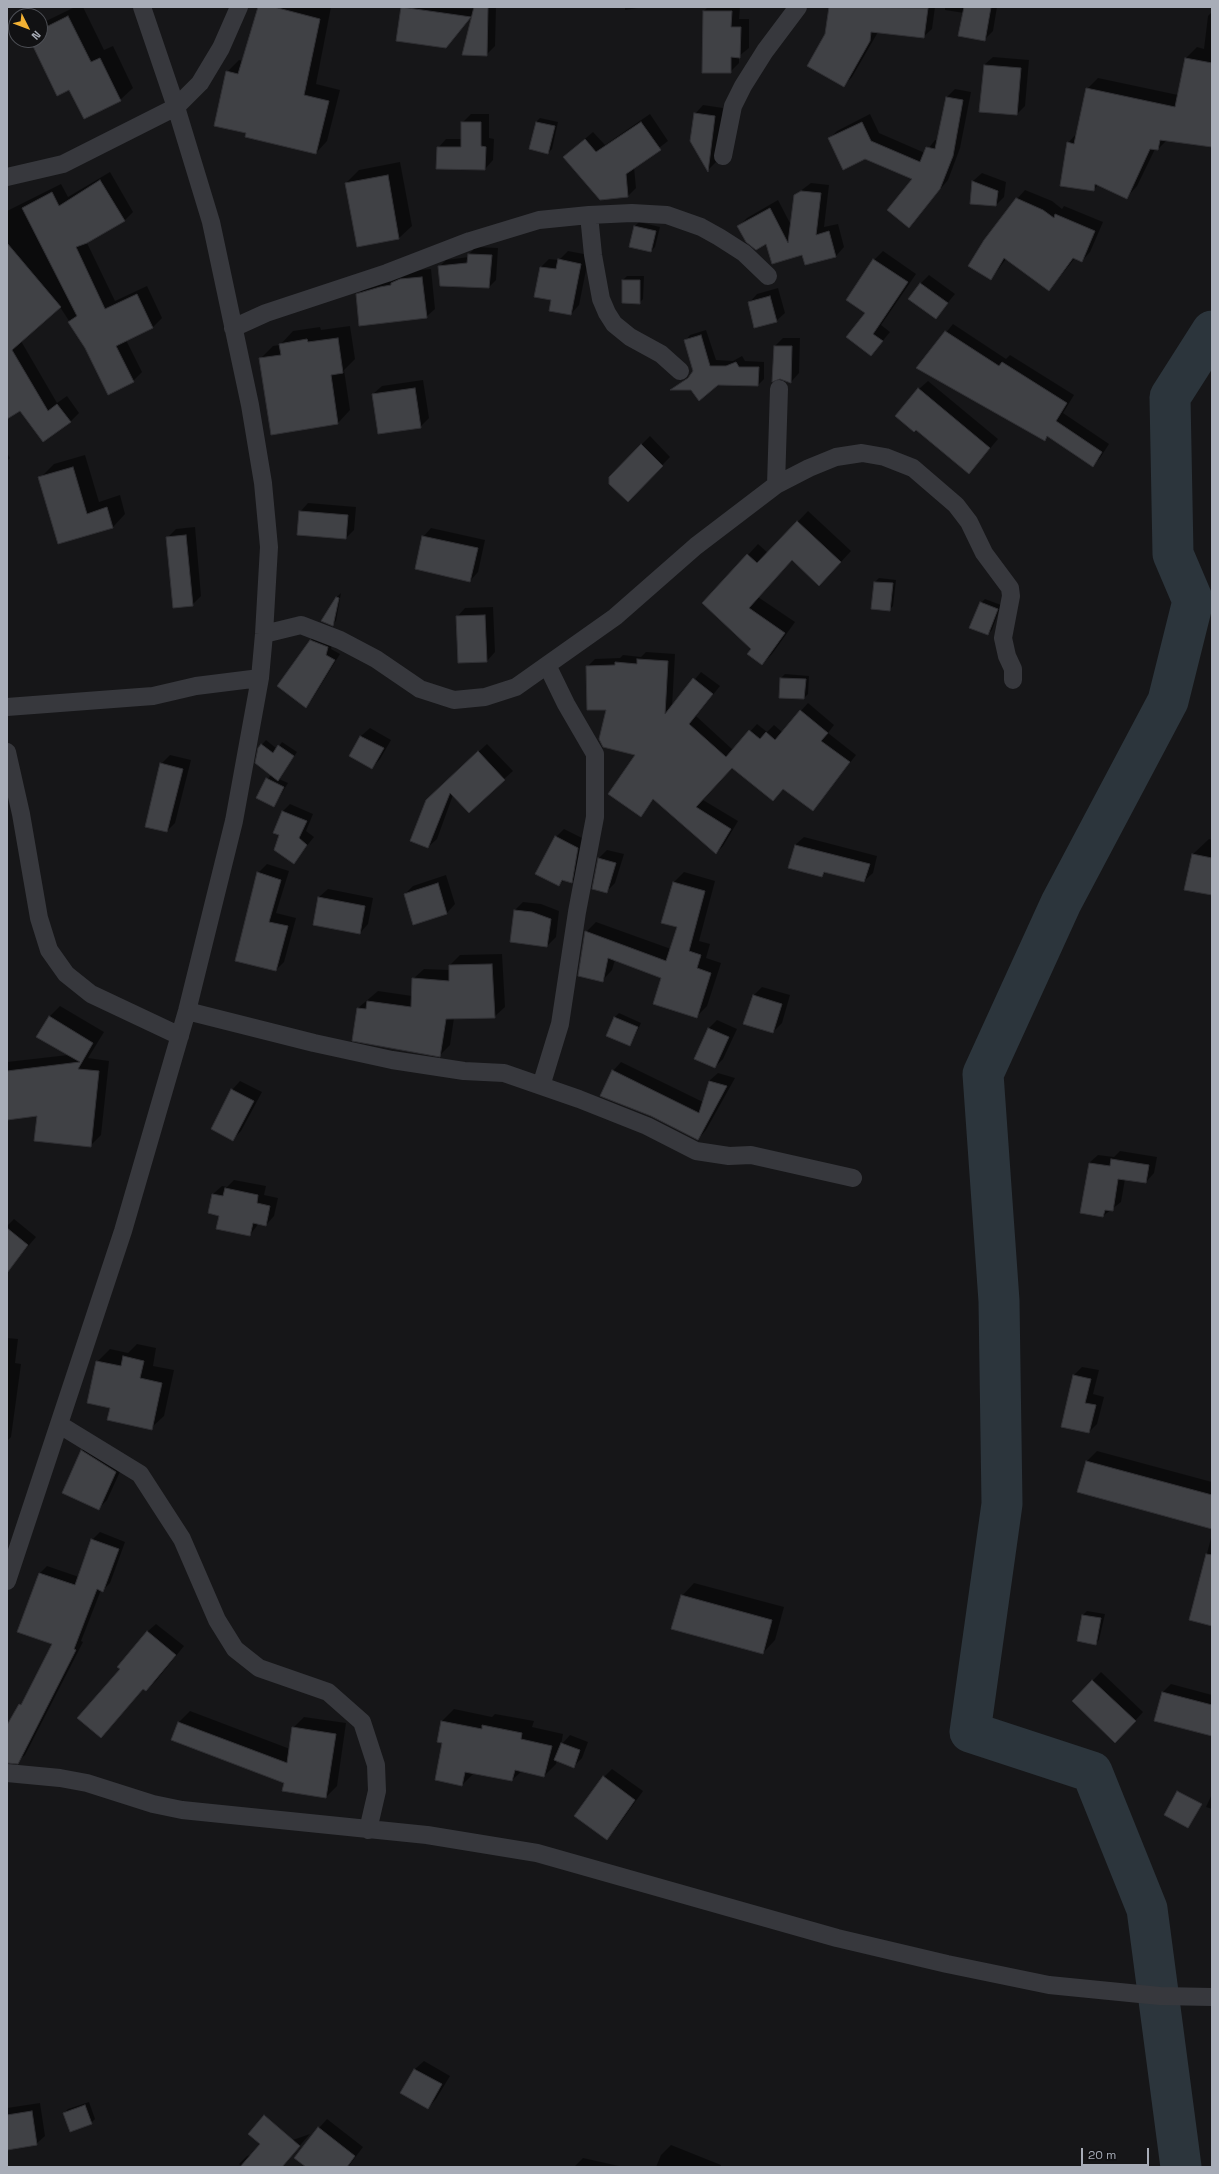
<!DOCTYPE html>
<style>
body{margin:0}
#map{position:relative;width:1219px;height:2174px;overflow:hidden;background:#161618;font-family:"Space Grotesk",sans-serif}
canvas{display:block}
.frame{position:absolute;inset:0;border:8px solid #a8adb8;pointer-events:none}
.north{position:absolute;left:8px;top:8px;width:40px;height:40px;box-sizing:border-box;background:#111113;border:1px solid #4d4f55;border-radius:50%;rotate:132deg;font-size:11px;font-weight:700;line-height:16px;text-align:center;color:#a8adb8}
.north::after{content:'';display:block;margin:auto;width:14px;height:18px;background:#f2b134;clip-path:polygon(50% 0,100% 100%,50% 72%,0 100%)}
.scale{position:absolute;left:1081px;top:2148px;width:68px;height:18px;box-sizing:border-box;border:2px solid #a8adb8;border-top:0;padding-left:5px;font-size:12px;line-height:14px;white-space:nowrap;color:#a8adb8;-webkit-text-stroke:3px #111113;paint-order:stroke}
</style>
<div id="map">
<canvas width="1219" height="2174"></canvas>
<div class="frame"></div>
<div class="north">N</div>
<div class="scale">20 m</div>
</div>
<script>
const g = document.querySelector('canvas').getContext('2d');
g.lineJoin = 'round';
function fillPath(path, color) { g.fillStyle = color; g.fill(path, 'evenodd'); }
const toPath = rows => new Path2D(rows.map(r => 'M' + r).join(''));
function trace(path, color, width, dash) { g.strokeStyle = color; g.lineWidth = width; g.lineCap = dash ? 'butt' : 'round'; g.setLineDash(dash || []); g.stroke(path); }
fillPath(toPath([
 [75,7,83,7,104,50,113,46,133,88,120,100,70,89,31,40,40,40,40,25,42,23],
 [259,7,331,7,316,84,340,90,327,141,316,153,248,132,227,72,239,60,243,61],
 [403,7,475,9,475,7,496,7,495,46,486,55,473,15,446,47],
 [625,7,644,7,625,10],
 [708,7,740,7,739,19,749,19,749,48,739,56,739,63,730,72,703,72,704,11],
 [830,7,935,7,932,29,923,37,878,32,852,77,844,85,826,34],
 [945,7,997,7,993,31,984,40,964,13,945,10],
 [1212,12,1212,146,1167,140,1158,149,1155,149,1137,186,1127,197,1099,184,1093,190,1068,143,1077,133,1087,89,1098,78,1178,95,1186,58,1197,47,1204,49,1208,16],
 [993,57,1029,60,1025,106,1017,114,984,65],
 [955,89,971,92,960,148,948,180,909,226,914,179,829,139,837,131,870,114,879,133,925,153,935,140,938,140,947,97],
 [703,105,723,108,716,162,708,170,695,114],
 [471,114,489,114,489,138,494,139,493,160,485,169,438,148,446,139,462,139,462,123],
 [650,114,668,141,634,167,636,188,628,196,573,149,593,132,605,145],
 [540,118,558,122,552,149,548,153,536,122],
 [400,162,412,226,399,238,358,246,346,183,359,170],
 [110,172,133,212,124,221,87,243,115,301,147,286,162,318,153,327,126,340,142,372,133,381,86,347,60,307,21,341,57,403,67,396,79,413,70,422,21,409,7,418,7,211,61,184,68,197],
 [982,173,1006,182,1004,197,996,205,971,203,973,181],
 [811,183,829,185,824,227,838,224,844,247,836,256,803,254,767,243,739,226,747,218,778,200,791,225,795,195],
 [1025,190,1052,201,1062,209,1064,206,1103,222,1090,252,1082,261,1075,258,1049,290,1006,259,991,279,1017,199],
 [639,222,660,227,655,247,651,251,635,226],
 [476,247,498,248,496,280,489,287,439,267,446,260,469,257,469,254],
 [568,251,589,255,579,305,571,314,552,299,536,296,541,267,549,259,559,260],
 [883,251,916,274,881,325,890,332,871,355,866,313,847,300,874,260],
 [431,269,435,309,426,317,357,295,366,286,410,271],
 [929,275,955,294,936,317,920,284],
 [627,276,644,276,643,299,639,303,623,302,623,280],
 [778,288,785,313,776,321,749,303,757,294],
 [953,324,1006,359,1010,355,1074,395,1063,413,1109,444,1100,458,1093,465,1048,436,1045,439,918,367],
 [350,326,355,359,344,370,350,410,338,423,260,359,273,346,280,345,293,331,320,327,321,330],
 [706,330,716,360,733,361,742,356,745,361,764,362,764,379,758,385,717,384,673,389,694,372,685,341,690,335],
 [783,338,800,338,799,373,791,382,775,346],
 [423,380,429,418,420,427,373,394,382,386],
 [928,381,998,439,977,464,916,428,919,389],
 [650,436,670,457,636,492,641,445],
 [7,453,10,458,7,461],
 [85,455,99,502,120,495,125,514,113,527,59,543,41,477,54,464],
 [308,503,356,507,354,530,346,538,300,512],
 [808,511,851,551,830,574,793,559,758,597,795,622,772,654,762,664,753,648,704,603,758,544,768,553],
 [195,527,201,596,192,605,167,538,176,529],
 [431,528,485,540,478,572,470,581,423,537],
 [879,578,896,580,893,606,889,610,872,608,875,582],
 [341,593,336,621,332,625,337,597],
 [985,599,1001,605,992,630,988,634,981,603],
 [493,607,495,652,487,661,457,617,465,608],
 [316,635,333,641,331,649,340,654,311,701,305,707,311,640],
 [646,652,675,654,672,707,701,672,720,686,696,716,733,750,757,724,767,732,774,725,782,732,808,703,834,725,828,733,856,755,813,810,784,788,733,767,703,800,738,821,723,846,716,853,654,799,641,815,636,754,607,709,587,667,595,659,620,658,623,655,641,657],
 [785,674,809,676,808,694,804,698,781,678],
 [370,728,391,740,380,759,372,768,350,756,361,736],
 [266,740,277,749,282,742,297,752,279,779,288,783,274,806,257,798,271,774,259,748],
 [487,744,513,771,504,779,453,795,437,839,428,847,436,791],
 [170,755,191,760,175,823,167,831,161,764],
 [290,804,313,814,306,831,314,837,293,863,280,835,274,833,283,811],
 [564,829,586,840,580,873,572,882,564,880,559,885,556,837],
 [804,837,877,856,873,873,864,881,827,871,822,876,795,845],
 [1209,839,1212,840,1212,894,1192,855],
 [607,850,624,854,615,883,606,892,599,858],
 [267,864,289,871,276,913,296,918,284,962,276,970,258,873],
 [684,872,715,881,699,941,710,944,706,958,721,963,707,1006,696,1017,662,977,615,960,612,970,602,981,586,932,596,922,671,949,679,926,673,883],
 [446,875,455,904,447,913,414,923,405,894,413,886],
 [328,889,373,898,368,924,360,933,319,897],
 [523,902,541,904,559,911,556,937,547,946,515,910],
 [502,954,505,1007,494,1017,454,1018,450,1045,439,1056,358,1008,378,991,412,996,413,979,424,969,450,970,450,965,460,955],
 [762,987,790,995,782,1023,773,1032,754,995],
 [60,1006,104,1032,88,1058,109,1061,101,1135,90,1146,38,1115,7,1119,7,1062,68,1055,49,1017],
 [619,1013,641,1023,633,1040,629,1044,615,1017],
 [717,1020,737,1029,723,1059,715,1067,708,1029],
 [621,1062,703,1102,709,1081,718,1073,735,1078,706,1130,698,1139,613,1071],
 [240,1081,262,1092,241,1131,233,1139,232,1090],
 [1120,1151,1157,1157,1154,1173,1146,1182,1125,1179,1121,1202,1103,1216,1081,1212,1089,1163,1098,1155,1114,1157],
 [234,1180,266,1186,264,1195,278,1198,274,1216,266,1225,259,1223,250,1235,220,1215,213,1194,222,1186,227,1187],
 [14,1219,36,1237,7,1271,7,1226],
 [7,1338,18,1339,15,1363,21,1364,11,1437,7,1441],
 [137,1344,156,1348,153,1366,174,1370,164,1416,151,1428,111,1407,97,1362,110,1349,128,1353],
 [1082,1367,1099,1370,1093,1394,1104,1397,1097,1424,1089,1432,1062,1426,1074,1375],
 [91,1443,124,1463,107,1500,98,1509,82,1451],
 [1097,1451,1212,1482,1212,1528,1079,1492,1087,1461],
 [100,1532,125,1542,110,1583,103,1590,101,1590,81,1641,83,1642,25,1755,17,1762,7,1759,7,1727,25,1699,54,1644,40,1573,47,1566,79,1577,92,1540],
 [1212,1534,1212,1625,1190,1620],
 [694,1583,784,1607,775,1640,763,1653,682,1596],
 [1087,1611,1105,1614,1099,1640,1095,1644,1078,1640,1083,1615],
 [156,1624,184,1646,155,1682,146,1690,144,1688,109,1728,121,1669,147,1632],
 [1101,1672,1143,1712,1124,1733,1073,1701],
 [1171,1684,1212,1695,1212,1726,1156,1721,1163,1692],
 [454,1709,492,1717,495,1714,534,1721,532,1727,563,1734,561,1745,570,1735,588,1742,582,1758,573,1767,557,1760,556,1764,544,1776,522,1771,512,1780,474,1773,462,1785,444,1742,442,1721],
 [190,1711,290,1749,293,1728,304,1717,346,1723,337,1786,326,1797,285,1782,179,1722],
 [612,1769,643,1791,615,1830,607,1838,604,1777],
 [1212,1794,1212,1809,1206,1807],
 [424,2061,450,2076,436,2099,428,2108,402,2093,415,2069],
 [89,2102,95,2119,91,2123,64,2113,68,2109],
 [40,2103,45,2136,36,2144,7,2149,7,2108],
 [327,2119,363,2147,348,2167,308,2167,319,2128],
 [310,2134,281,2167,243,2167,239,2164,247,2156],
 [671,2145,721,2165,721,2167,656,2167,661,2155],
 [583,2158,619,2166,619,2167,574,2167]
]), '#0007');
trace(toPath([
 [1181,2167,1147,1909,1092,1772,970,1732,1002,1504,999,1301,983,1074,1061,903,1168,701,1193,601,1173,554,1170,397,1212,331]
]), '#2c353c', 41);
const building = toPath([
 [258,7,274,7,320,19,304,95,329,101,316,154,245,137,246,133,214,126,226,71,238,74,258,7],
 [401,7,471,17,446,48,396,41,401,7],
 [474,7,488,7,487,56,462,55,474,7],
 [829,7,928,8,924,38,871,32,870,41,844,87,807,66,825,34,829,7],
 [964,7,991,7,985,41,958,36,964,7],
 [703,11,732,11,731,27,741,27,740,58,731,57,731,73,702,73,703,11],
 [68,16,91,62,100,58,121,101,84,119,69,90,57,96,30,40,40,40,40,30,68,16],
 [1185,58,1212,63,1212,147,1160,140,1158,150,1150,149,1127,199,1095,184,1094,191,1060,186,1067,142,1074,144,1086,88,1175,107,1185,58],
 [984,65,1021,68,1017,115,979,112,984,65],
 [946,97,963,100,953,156,940,189,909,228,887,210,912,179,865,159,843,170,828,138,862,122,871,141,920,162,926,147,935,149,946,97],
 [694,113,715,116,708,172,690,141,694,113],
 [461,122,481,122,481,146,486,147,485,170,436,169,437,147,461,147,461,122],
 [536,122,555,126,548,154,529,149,536,122],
 [641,122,661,150,626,174,628,197,600,200,563,157,585,139,596,152,641,122],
 [388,175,399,239,357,247,345,183,388,175],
 [100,180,125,221,87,243,76,247,105,309,137,294,153,328,116,346,134,382,108,395,85,348,68,322,77,316,22,208,52,192,59,206,100,180],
 [972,181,998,191,996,206,970,204,972,181],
 [801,191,821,193,816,235,829,231,836,257,805,265,802,255,772,264,766,244,756,250,746,242,737,226,770,208,788,243,794,195,801,191],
 [1016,198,1043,210,1054,218,1055,214,1095,231,1082,262,1073,258,1049,291,1004,258,991,280,968,266,984,240,1016,198],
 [634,226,656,231,651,252,629,247,634,226],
 [7,243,61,307,12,350,48,411,57,404,71,422,43,442,20,411,7,419,7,243],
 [468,254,492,255,489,288,440,286,438,266,467,263,468,254],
 [558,259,581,264,571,315,549,311,551,300,534,297,540,267,556,269,558,259],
 [873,259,908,282,873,334,883,341,871,356,846,337,865,313,846,300,873,259],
 [422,277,427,318,359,326,356,294,380,287,391,285,391,283,400,279,422,277],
 [622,280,640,280,640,304,622,303,622,280],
 [920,283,948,303,936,319,908,299,920,283],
 [770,296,777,322,754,328,748,302,770,296],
 [945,331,999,366,1002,362,1067,403,1056,421,1102,452,1093,467,1047,436,1045,441,916,368,945,331],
 [701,335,710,366,726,366,736,362,739,367,759,367,758,386,718,385,699,401,691,390,670,390,688,378,693,371,684,340,701,335],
 [338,338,343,373,331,375,338,424,271,435,259,358,281,355,279,344,307,339,308,342,338,338],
 [774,346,792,346,791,383,780,379,772,382,774,346],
 [415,388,421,428,378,434,372,394,415,388],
 [918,388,990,448,969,474,916,430,914,432,895,416,918,388],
 [641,444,663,466,628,502,609,484,609,477,641,444],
 [73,467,87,514,107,507,113,528,58,544,38,477,73,467],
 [299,511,348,515,346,539,297,535,299,511],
 [797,521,841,562,819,586,792,560,749,608,785,633,762,665,747,654,751,649,702,603,747,554,757,563,797,521],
 [186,535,193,606,173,608,166,537,186,535],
 [422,536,478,548,470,582,415,569,422,536],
 [874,582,893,583,890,611,871,609,874,582],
 [336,597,339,598,333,626,321,621,336,597],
 [980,602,998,609,988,635,969,628,980,602],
 [485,615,487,662,458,663,456,616,485,615],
 [310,640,328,647,326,655,335,660,306,708,277,686,310,640],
 [637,659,668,661,665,714,693,678,713,694,689,724,726,757,749,730,760,739,766,732,775,740,800,710,828,733,821,741,850,762,813,811,783,789,773,801,732,768,696,807,731,829,716,854,653,799,641,817,608,794,635,755,603,747,599,739,606,710,587,710,586,666,615,665,615,662,637,664,637,659],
 [780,678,806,679,804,699,779,698,780,678],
 [360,736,384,748,372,769,349,756,360,736],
 [261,744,273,753,278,745,294,756,278,781,255,763,258,748,261,744],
 [478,751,505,780,469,813,450,793,428,848,410,841,426,800,478,751],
 [160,763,183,769,167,832,145,827,160,763],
 [266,778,284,787,274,807,256,798,266,778],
 [282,811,307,821,299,838,307,845,294,864,274,850,279,835,273,833,282,811],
 [555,836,578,848,572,883,562,880,559,886,535,874,555,836],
 [795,845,870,864,864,882,824,872,822,877,788,868,795,845],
 [1192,854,1212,858,1212,895,1184,890,1192,854],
 [598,858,616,863,607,893,592,889,598,858],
 [257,872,281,880,269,922,288,926,276,971,235,961,257,872],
 [673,882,705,891,689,951,701,955,697,968,711,973,697,1018,653,1004,661,978,608,958,603,982,578,976,585,931,666,961,677,927,661,923,673,882],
 [438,883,447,914,413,925,404,894,438,883],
 [318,897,365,906,360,934,313,925,318,897],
 [514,910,532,912,551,919,547,947,510,942,514,910],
 [492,964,495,1018,446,1019,440,1057,352,1041,357,1008,366,1009,367,1001,411,1007,412,978,449,981,449,965,492,964],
 [753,995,782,1004,773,1033,743,1024,753,995],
 [49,1016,93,1043,78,1069,99,1071,91,1147,34,1141,37,1116,7,1120,7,1071,80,1062,36,1037,49,1016],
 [614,1017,638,1027,630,1046,606,1036,614,1017],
 [708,1028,729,1037,715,1068,694,1059,708,1028],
 [612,1070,699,1113,709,1081,727,1086,698,1140,651,1116,600,1096,612,1070],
 [231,1089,254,1101,233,1141,211,1129,231,1089],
 [1111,1159,1149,1165,1146,1183,1118,1179,1113,1211,1105,1210,1103,1217,1080,1213,1089,1163,1110,1166,1111,1159],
 [225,1188,258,1195,257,1203,270,1206,266,1226,253,1223,250,1236,216,1229,219,1216,208,1213,212,1194,223,1196,225,1188],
 [7,1228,28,1245,7,1273,7,1228],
 [123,1356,144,1361,140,1378,162,1383,152,1430,107,1420,110,1408,87,1403,96,1361,121,1366,123,1356],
 [1073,1375,1091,1379,1085,1403,1096,1405,1089,1433,1061,1427,1073,1375],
 [81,1450,116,1472,99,1510,62,1493,81,1450],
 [1086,1461,1212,1495,1212,1529,1077,1492,1086,1461],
 [91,1539,119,1549,103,1592,97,1589,74,1649,76,1650,18,1764,7,1763,7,1725,19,1704,21,1705,52,1644,17,1632,39,1573,75,1585,91,1539],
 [1206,1554,1212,1555,1212,1626,1189,1620,1206,1554],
 [681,1595,772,1620,763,1654,671,1629,681,1595],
 [1082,1615,1101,1618,1096,1645,1077,1641,1082,1615],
 [147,1631,176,1655,146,1691,143,1689,101,1738,77,1718,120,1669,117,1667,147,1631],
 [1092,1680,1136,1721,1115,1743,1072,1701,1092,1680],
 [1162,1692,1212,1705,1212,1736,1154,1721,1162,1692],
 [441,1721,482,1729,482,1725,522,1733,521,1739,552,1746,544,1777,515,1770,512,1781,465,1772,462,1786,435,1780,442,1743,437,1742,441,1721],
 [178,1722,287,1763,292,1727,336,1734,326,1798,282,1791,284,1783,171,1740,178,1722],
 [561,1743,580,1750,574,1768,554,1760,561,1743],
 [603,1776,635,1800,607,1840,574,1816,603,1776],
 [1177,1791,1202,1804,1188,1828,1164,1815,1177,1791],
 [414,2069,442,2084,428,2109,400,2093,414,2069],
 [85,2105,92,2124,70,2132,63,2113,85,2105],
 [32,2111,37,2145,7,2150,7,2115,32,2111],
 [264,2115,300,2146,282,2167,240,2167,260,2144,248,2134,264,2115],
 [318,2127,355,2156,347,2167,306,2167,294,2158,318,2127]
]);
fillPath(building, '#404145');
trace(building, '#303034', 1);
trace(toPath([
 [723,156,733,106,743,86,765,51,798,7],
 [7,177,63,164,176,107,200,83,221,48,239,7],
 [589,215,593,255,601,299,607,313,614,324,630,337,661,354,680,371],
 [233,328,266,313,387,273,470,241,539,220,589,215,632,213,667,215,701,227,719,237,744,253,768,276],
 [776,485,779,389],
 [264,634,301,625,340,640,376,659,420,689,454,700,485,697,516,687,615,617,696,546,776,485,809,468,836,457,862,453,885,457,913,468,956,505,969,522,984,553,1010,588,1011,596,1003,638,1007,656,1013,669,1013,680],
 [7,707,153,696,196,686,260,678],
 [7,752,21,814,39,918,49,950,66,974,91,994,180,1036],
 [187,1011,314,1043,392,1060,464,1071,504,1073,579,1099,647,1126,696,1151,729,1156,751,1155,853,1178],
 [541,1086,560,1024,577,912,595,817,595,754,566,704,547,665],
 [60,1425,140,1474,182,1539,217,1620,235,1649,259,1668,328,1692,362,1722,376,1765,377,1791,368,1830],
 [7,1581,123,1231,187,1011,234,821,260,678,264,634,269,547,263,483,250,405,211,222,176,107,142,7],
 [7,1773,60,1778,87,1783,153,1804,182,1810,427,1835,537,1853,837,1938,947,1964,1049,1985,1160,1996,1212,1997]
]), '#37383d', 18);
</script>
